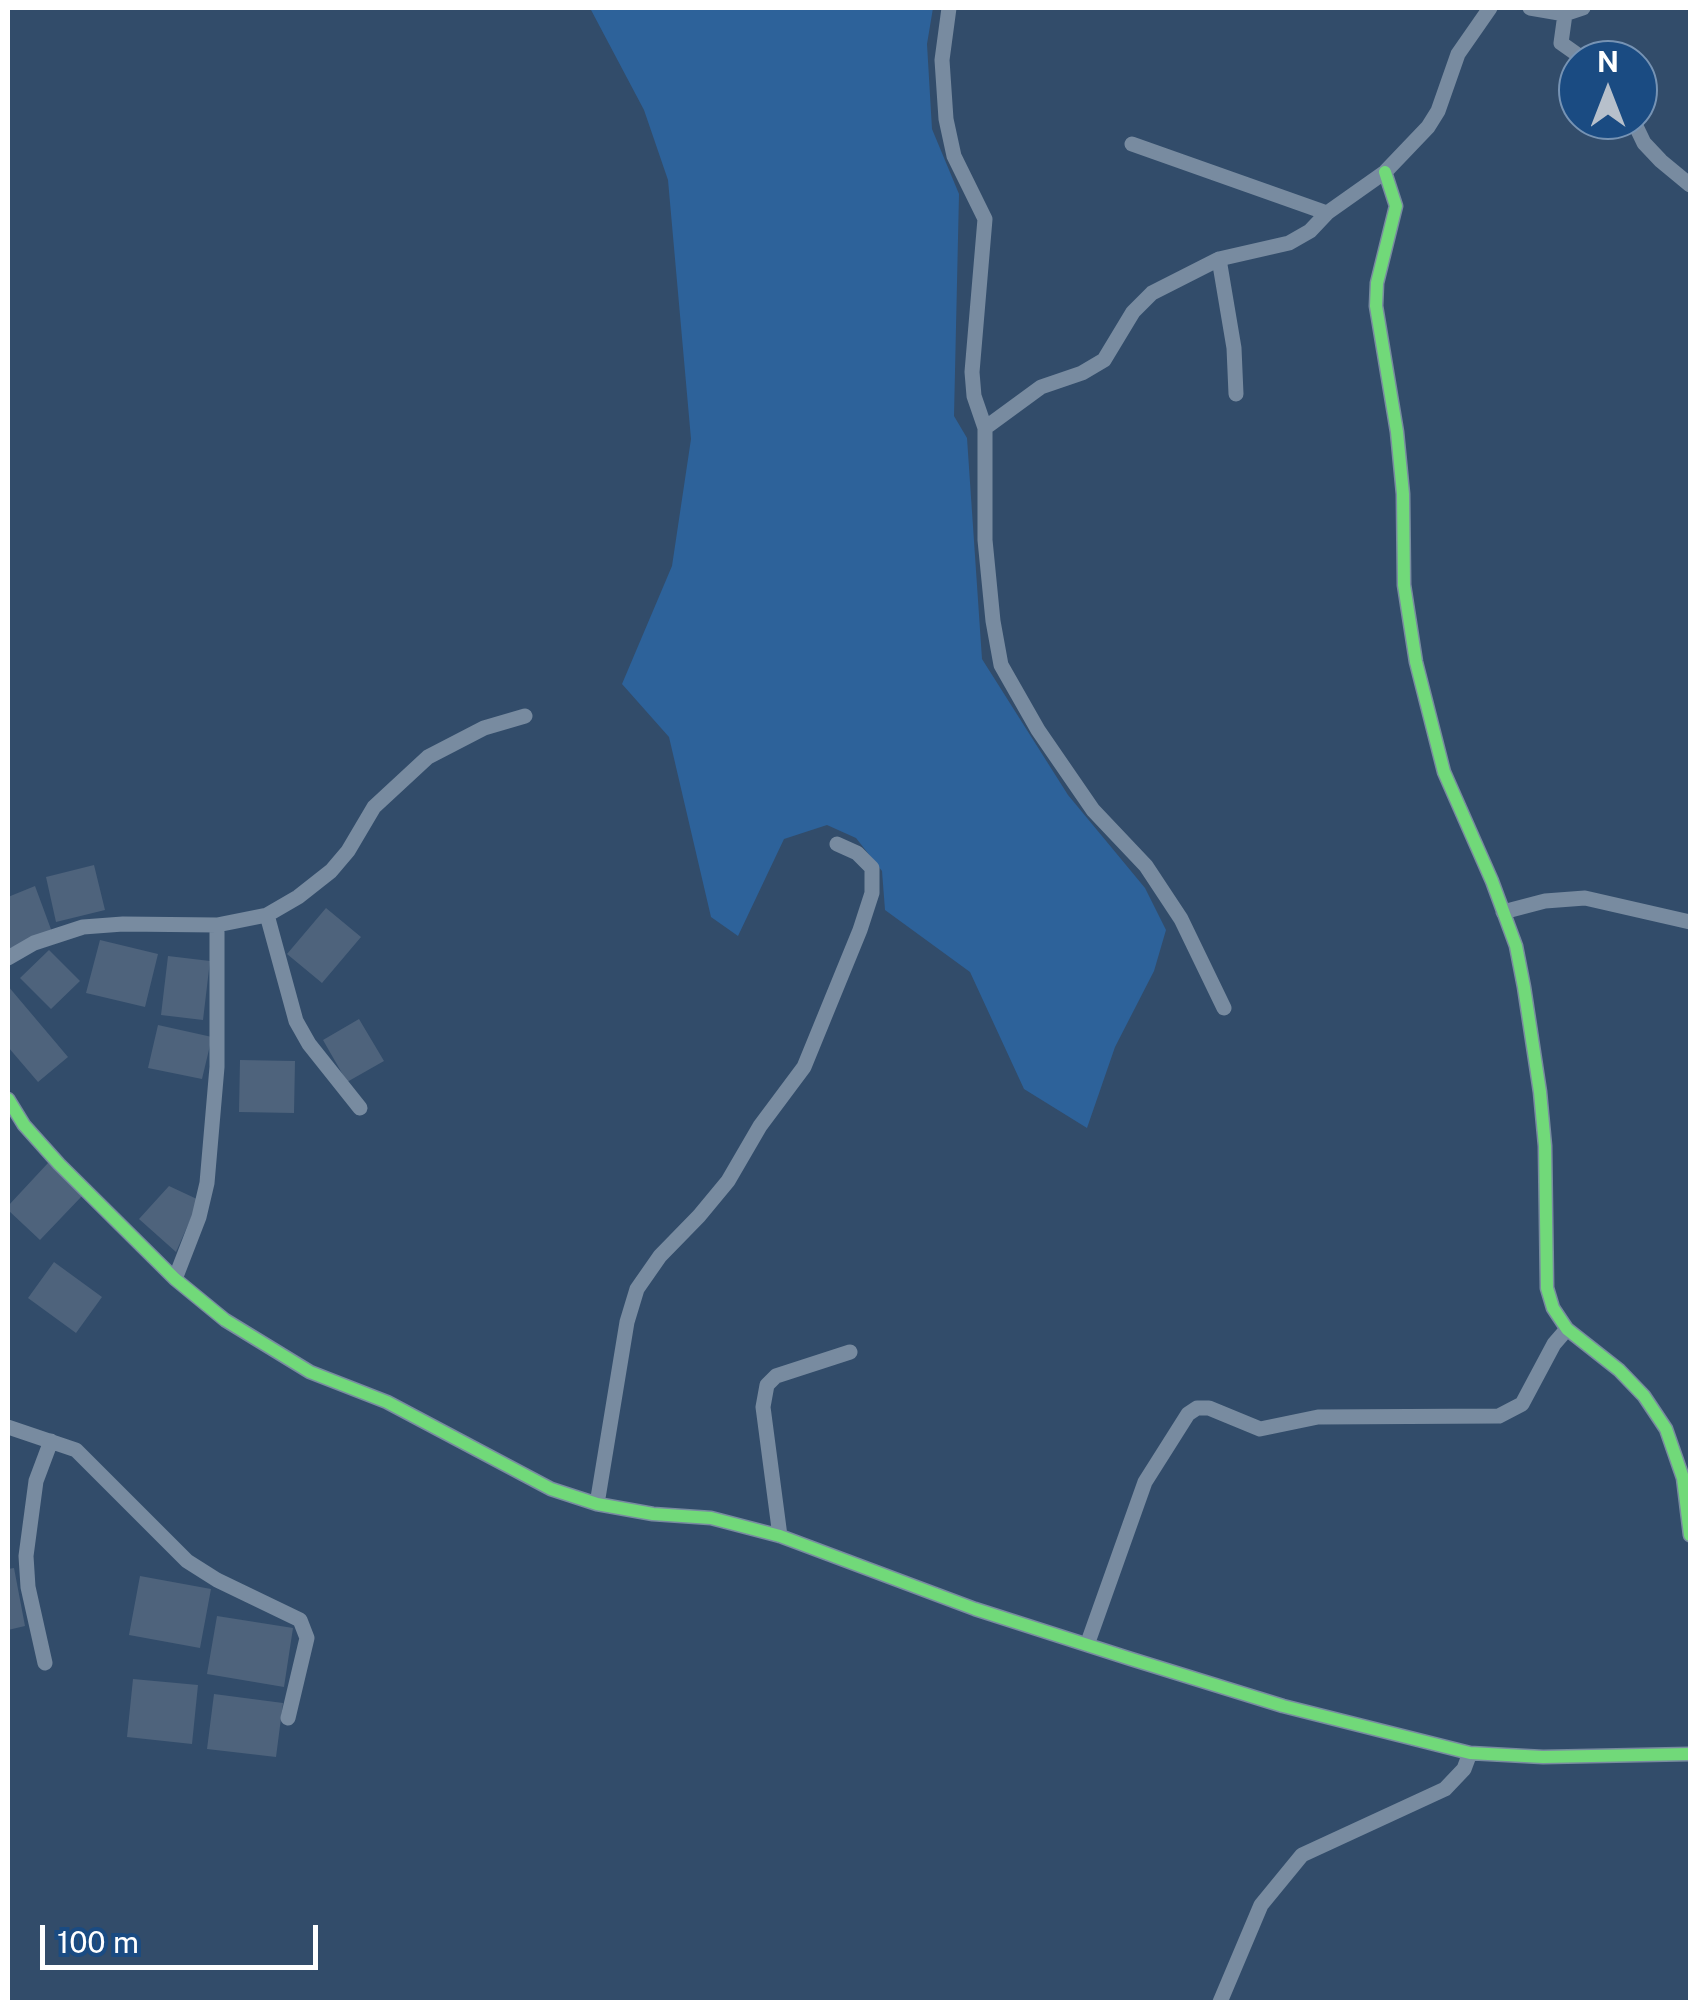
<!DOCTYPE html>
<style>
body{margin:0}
#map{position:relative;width:1698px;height:2010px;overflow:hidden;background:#324c6a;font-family:"Public Sans",sans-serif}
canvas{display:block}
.frame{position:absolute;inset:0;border:10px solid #fff;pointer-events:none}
.north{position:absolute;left:1558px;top:40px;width:100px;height:100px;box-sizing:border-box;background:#1a4b82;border:2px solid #7693b4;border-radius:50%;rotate:0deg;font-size:28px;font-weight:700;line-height:40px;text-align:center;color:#fff}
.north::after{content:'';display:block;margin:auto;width:35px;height:45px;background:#b7c0cb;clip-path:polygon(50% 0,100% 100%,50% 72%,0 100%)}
.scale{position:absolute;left:40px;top:1925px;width:278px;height:45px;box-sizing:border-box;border:5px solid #fff;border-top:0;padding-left:12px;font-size:30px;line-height:35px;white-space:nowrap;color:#fff;-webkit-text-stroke:8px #1a4b82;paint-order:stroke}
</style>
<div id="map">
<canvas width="1698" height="2010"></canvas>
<div class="frame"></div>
<div class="north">N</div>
<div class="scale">100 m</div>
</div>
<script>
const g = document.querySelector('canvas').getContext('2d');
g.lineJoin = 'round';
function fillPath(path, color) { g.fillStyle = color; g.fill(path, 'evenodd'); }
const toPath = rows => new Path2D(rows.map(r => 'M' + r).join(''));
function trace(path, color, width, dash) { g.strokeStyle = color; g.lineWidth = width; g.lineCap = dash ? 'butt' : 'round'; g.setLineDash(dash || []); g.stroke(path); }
fillPath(toPath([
 [590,8,933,8,927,44,932,129,959,194,954,416,967,438,982,659,1068,795,1145,888,1166,930,1154,971,1115,1047,1087,1128,1024,1089,970,972,885,910,882,871,856,838,827,825,784,839,738,936,711,917,669,737,622,684,672,566,691,439,668,180,644,110]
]), '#2d629a');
fillPath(toPath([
 [94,865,105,910,56,922,46,877],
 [35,886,52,932,8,949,8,897],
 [326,908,361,937,322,983,287,954],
 [100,940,158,954,145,1007,86,993],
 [49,950,80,981,51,1009,20,978],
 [168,956,210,961,203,1020,161,1015],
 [8,986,68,1057,38,1082,8,1047],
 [359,1019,384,1061,347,1082,323,1040],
 [158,1025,212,1037,202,1079,148,1068],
 [240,1060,295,1061,294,1113,239,1112],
 [48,1163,82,1196,40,1240,8,1210,8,1206],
 [169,1186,199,1200,176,1252,139,1219],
 [54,1262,102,1297,76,1333,28,1298],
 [14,1568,25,1626,8,1630,8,1569],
 [140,1576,211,1589,200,1648,129,1635],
 [217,1616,293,1628,284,1687,207,1674],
 [133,1679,198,1685,192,1744,127,1737],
 [214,1694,283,1703,276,1757,207,1749]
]), '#4e637c');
trace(toPath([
 [949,8,942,60,946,119,954,156,985,219,972,372,974,396,985,428,1041,387,1082,373,1104,360,1133,312,1152,293,1219,259,1289,243,1310,231,1327,213,1385,172,1428,127,1438,111,1458,54,1490,8],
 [1530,8,1565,14,1583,8],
 [1565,14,1561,43,1585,60],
 [1633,120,1644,143,1661,161,1690,185],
 [1132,144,1327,213],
 [1385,172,1396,206,1377,283,1376,306,1397,432,1403,494,1404,585,1416,662,1444,772,1492,881,1516,946,1524,987,1540,1092,1545,1146,1547,1288,1553,1308,1567,1329,1619,1370,1644,1396,1666,1429,1683,1478,1690,1535],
 [1219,259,1234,348,1236,394],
 [985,428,985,540,993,621,1001,665,1038,730,1093,810,1146,866,1181,919,1224,1008],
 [1503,912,1545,901,1585,898,1690,922],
 [267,915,296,1021,309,1044,360,1108],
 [8,958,34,943,83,927,123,924,217,925,267,915,298,897,331,871,348,851,374,807,428,757,484,728,525,716],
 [8,1099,24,1125,59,1164,175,1279,225,1320,310,1372,387,1402,551,1489,597,1504,653,1514,711,1518,780,1536,975,1609,1131,1659,1283,1706,1470,1753,1543,1757,1690,1754],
 [175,1279,199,1217,207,1183,217,1067,217,925],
 [8,1427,76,1450,187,1561,217,1580,300,1620,307,1638,288,1718],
 [597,1504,627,1322,637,1289,660,1256,699,1216,728,1181,760,1126,804,1067,860,930,872,893,872,868,857,853,837,844],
 [780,1536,763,1407,767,1385,776,1376,850,1352],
 [1087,1645,1145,1482,1188,1414,1197,1408,1209,1408,1260,1429,1318,1417,1499,1416,1522,1404,1554,1344,1567,1329],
 [45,1663,28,1587,26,1556,36,1481,51,1441],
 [1220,2002,1261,1905,1302,1855,1445,1789,1464,1769,1470,1753]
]), '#788ba0', 15);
trace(toPath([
 [1385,172,1396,206,1377,283,1376,306,1397,432,1403,494,1404,585,1416,662,1444,772,1492,881,1516,946,1524,987,1540,1092,1545,1146,1547,1288,1553,1308,1567,1329,1619,1370,1644,1396,1666,1429,1683,1478,1690,1535],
 [8,1099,24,1125,59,1164,175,1279,225,1320,310,1372,387,1402,551,1489,597,1504,653,1514,711,1518,780,1536,975,1609,1131,1659,1283,1706,1470,1753,1543,1757,1690,1754]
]), '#71d979', 12);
</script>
